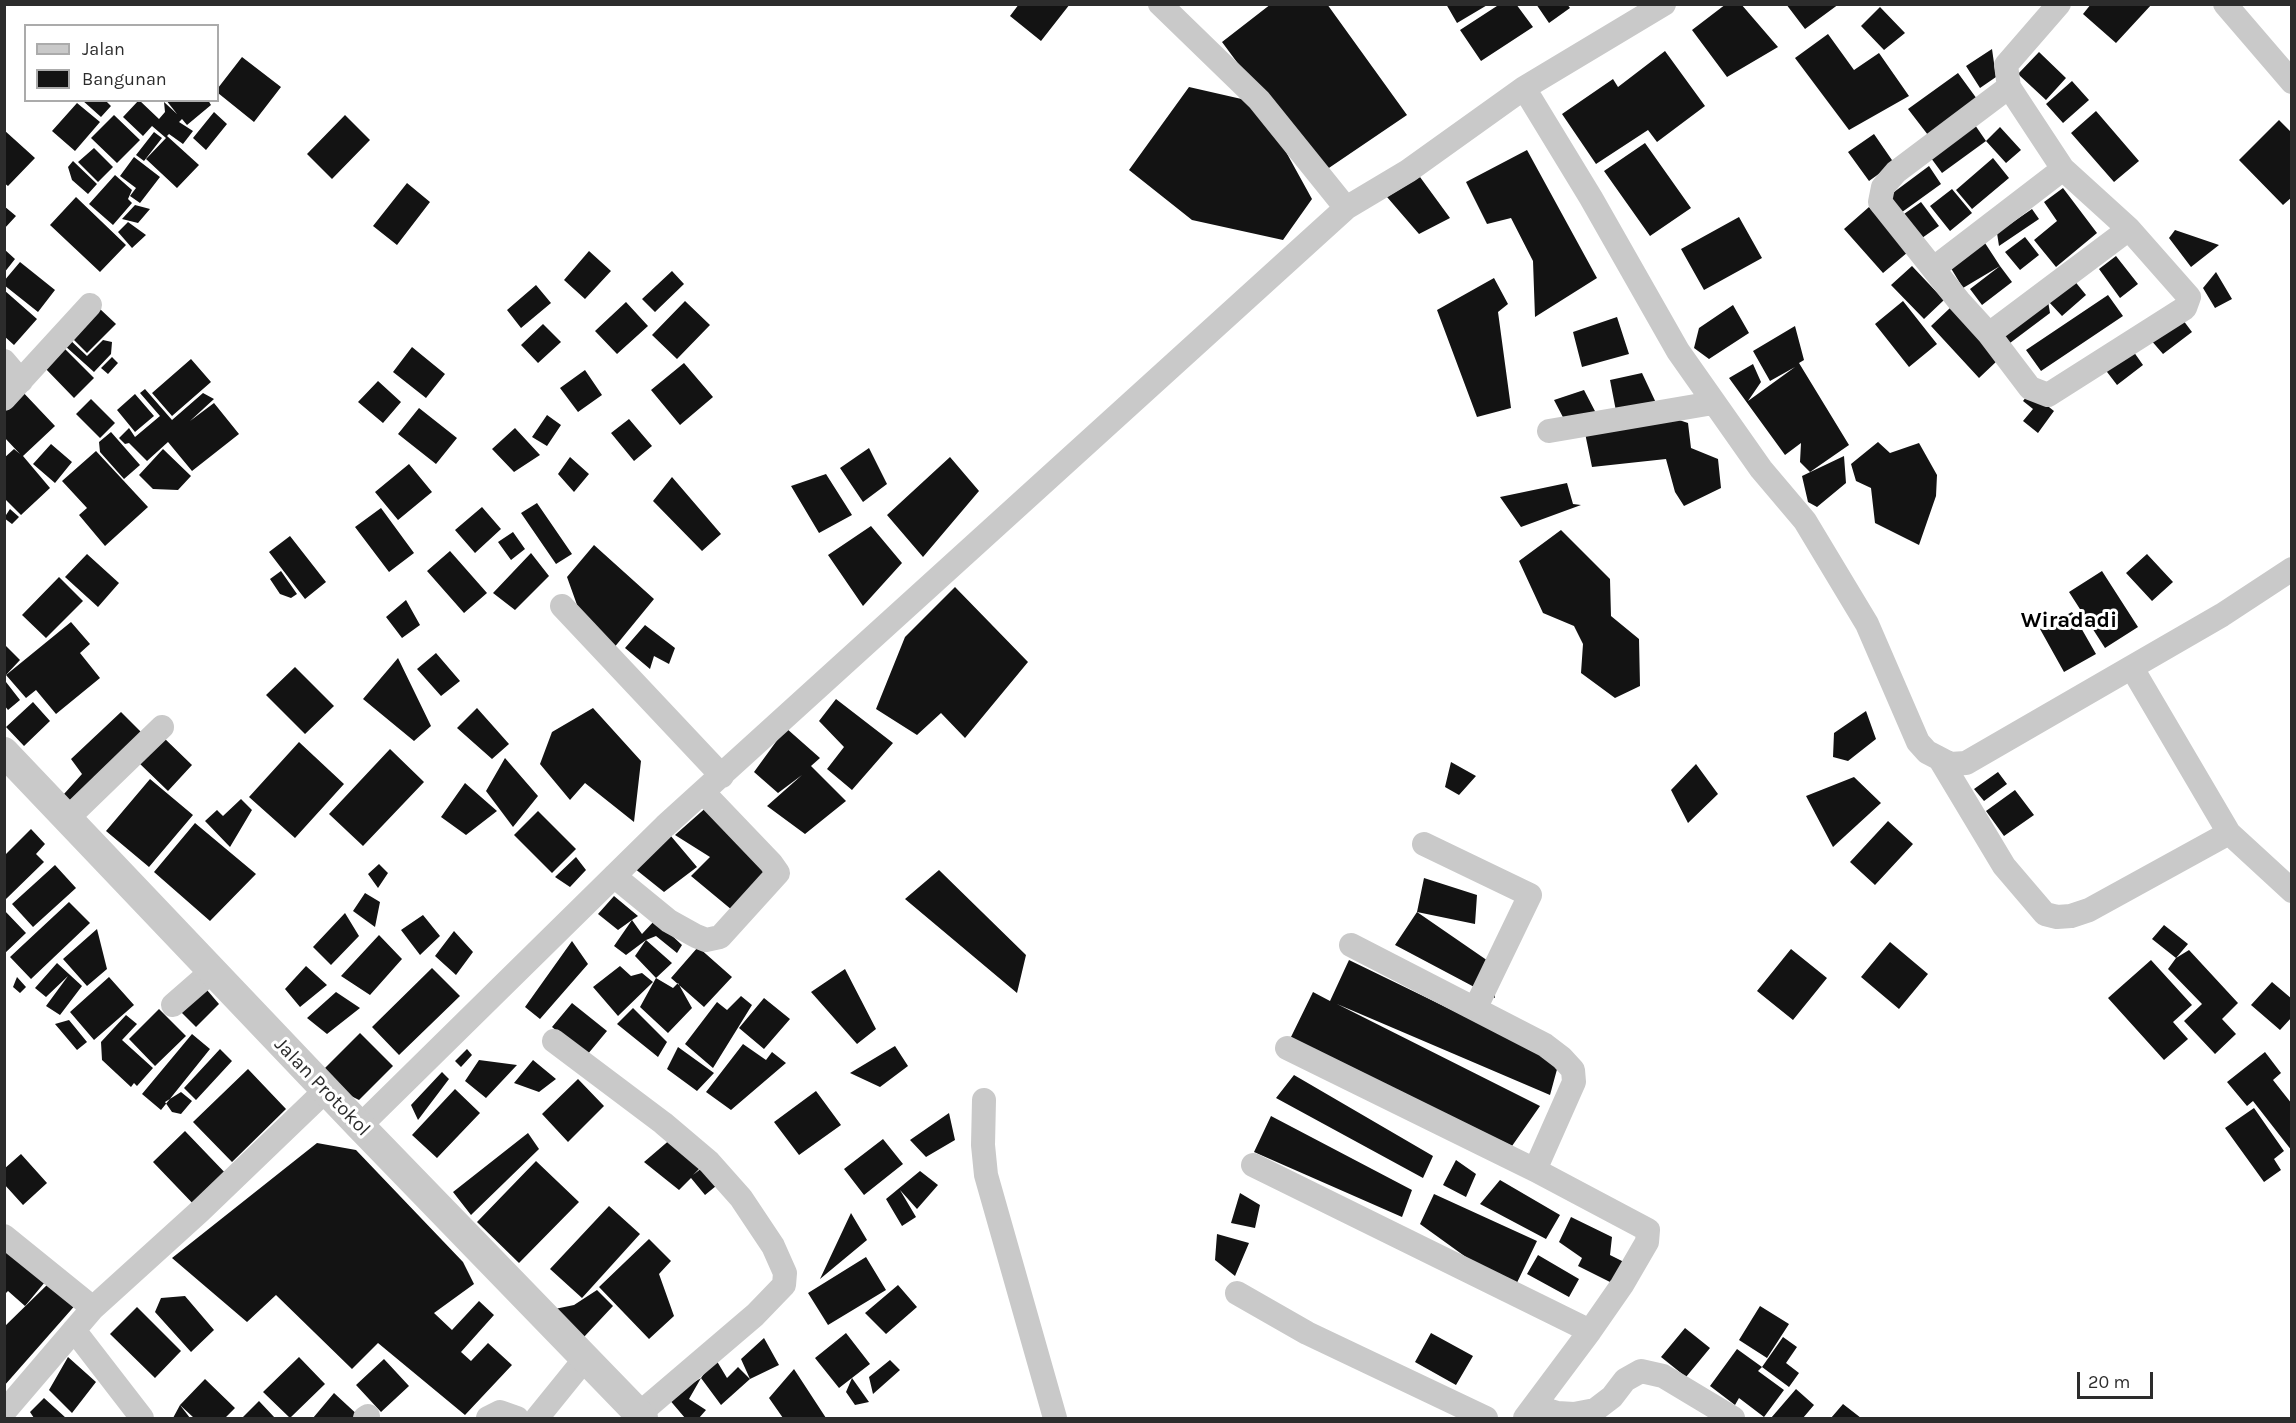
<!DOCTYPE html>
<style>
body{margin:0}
#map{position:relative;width:2296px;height:1423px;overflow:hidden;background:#fff;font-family:Karla,sans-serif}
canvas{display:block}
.frame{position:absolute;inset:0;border:6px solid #2c2c2c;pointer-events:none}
.legend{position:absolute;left:24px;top:24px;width:195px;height:78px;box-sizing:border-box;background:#fff;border:2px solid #ababab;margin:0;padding:8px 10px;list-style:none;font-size:18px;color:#2c2c2c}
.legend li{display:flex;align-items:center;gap:12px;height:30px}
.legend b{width:30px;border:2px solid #ababab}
.scale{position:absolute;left:2077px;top:1372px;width:76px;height:27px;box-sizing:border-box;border:3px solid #2c2c2c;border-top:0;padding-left:8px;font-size:18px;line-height:21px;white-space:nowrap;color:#2c2c2c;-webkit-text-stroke:4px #fff;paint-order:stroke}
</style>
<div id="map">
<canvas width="2296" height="1423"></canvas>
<div class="frame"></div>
<ul class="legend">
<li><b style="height:8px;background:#c9c9c9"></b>Jalan</li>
<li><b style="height:16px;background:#131313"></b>Bangunan</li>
</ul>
<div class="scale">20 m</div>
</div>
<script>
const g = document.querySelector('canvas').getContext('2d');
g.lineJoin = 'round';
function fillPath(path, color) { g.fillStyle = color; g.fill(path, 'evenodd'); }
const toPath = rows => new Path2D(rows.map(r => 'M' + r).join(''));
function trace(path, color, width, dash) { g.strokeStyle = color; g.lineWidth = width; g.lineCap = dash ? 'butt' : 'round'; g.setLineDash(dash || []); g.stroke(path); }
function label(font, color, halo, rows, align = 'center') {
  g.font = font + ' Karla,sans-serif'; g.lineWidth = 6; g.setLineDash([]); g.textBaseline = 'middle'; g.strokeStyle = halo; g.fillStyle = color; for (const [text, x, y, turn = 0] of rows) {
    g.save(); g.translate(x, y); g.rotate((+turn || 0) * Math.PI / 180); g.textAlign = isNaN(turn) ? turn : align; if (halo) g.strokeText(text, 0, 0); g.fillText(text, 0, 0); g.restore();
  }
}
fillPath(toPath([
 [1019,4,1070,4,1041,41,1010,16],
 [1271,4,1327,4,1407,115,1320,174,1222,42],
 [1446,4,1489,4,1457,23],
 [1500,4,1516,4,1533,27,1481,61,1460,30],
 [1536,4,1567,4,1570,8,1549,23],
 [1726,4,1741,4,1778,47,1727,77,1692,30],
 [1786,4,1839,4,1805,29],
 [2091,4,2152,4,2116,43,2083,14],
 [1880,7,1905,33,1884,50,1861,26],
 [1828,34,1854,70,1879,53,1909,96,1849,130,1795,58],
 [1992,49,1996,77,1980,88,1966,66],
 [1665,51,1705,106,1657,142,1648,130,1596,164,1562,114,1613,79,1618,87],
 [2039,52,2066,78,2046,100,2018,74],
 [242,57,281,87,254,122,218,93,218,88],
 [1958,73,1977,99,1928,135,1908,109],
 [2072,81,2089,100,2063,123,2046,104],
 [1189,87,1259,103,1312,199,1283,240,1192,220,1129,170],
 [82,100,105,100,111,106,101,117],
 [139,100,159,119,165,112,164,102,177,114,166,100,208,100,211,105,187,125,182,119,179,122,193,131,183,144,169,134,167,136,199,165,177,188,146,159,166,138,152,126,143,136,123,117],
 [77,103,100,122,75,151,52,131],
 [2096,111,2139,161,2114,182,2071,133],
 [214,112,227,124,206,150,193,138],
 [114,115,140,140,117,163,91,138],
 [345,115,370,140,332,179,307,154],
 [2279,120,2292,133,2292,197,2283,205,2239,160],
 [1975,125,1986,141,1942,173,1931,158],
 [2000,127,2021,150,2006,163,1986,141],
 [4,130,35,158,8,186,4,183],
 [154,132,162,138,144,161,136,155],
 [1874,134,1894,163,1869,181,1848,152],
 [1645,143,1691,208,1650,236,1604,171],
 [94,148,113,167,98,182,78,162],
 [1527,150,1597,278,1535,317,1533,261,1511,218,1487,224,1466,182],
 [134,157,160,177,140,203,130,196,136,188,120,176],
 [1993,158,2009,178,1972,209,1956,190],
 [73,161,97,184,88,194,72,180,68,167],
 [1929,166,1941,184,1898,215,1886,198],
 [115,175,132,190,128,199,132,203,113,225,89,204],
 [1420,177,1450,218,1419,234,1387,197],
 [407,183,430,202,397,245,373,226],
 [2063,188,2097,233,2056,267,2034,240,2057,221,2044,202],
 [1952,189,1972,213,1950,231,1930,206],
 [76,197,126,245,100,272,50,225],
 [1921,202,1939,226,1922,238,1904,214],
 [135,205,150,209,138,223,122,219],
 [4,206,16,216,4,229],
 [1869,207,1908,252,1883,273,1844,229],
 [2032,209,2039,219,1999,246,1997,233],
 [1739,217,1762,258,1704,290,1681,249],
 [128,222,146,235,132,248,118,232],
 [2175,230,2219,245,2191,267,2169,238],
 [2025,237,2039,255,2020,270,2005,252],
 [1985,243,2000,266,1963,288,1949,265],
 [4,249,15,259,4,273],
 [589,251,611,271,585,299,564,280],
 [2116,256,2138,284,2120,298,2099,269],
 [20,262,55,290,38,312,4,285,4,281],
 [1912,266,1944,300,1924,319,1891,285],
 [2000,266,2012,282,1982,305,1970,289],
 [672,271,684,284,655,312,642,299],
 [2216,272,2232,299,2215,308,2203,288],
 [1494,278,1508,304,1498,312,1511,408,1477,417,1437,310],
 [2073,279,2086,295,2062,316,2048,301],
 [536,285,551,303,521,328,507,310],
 [4,290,37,319,14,345,4,336],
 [2108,295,2123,316,2041,371,2026,350],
 [685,301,710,325,677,359,652,335],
 [1903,301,1937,344,1909,367,1875,324],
 [2048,301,2050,313,2010,343,2002,336],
 [626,302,648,326,617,354,595,331],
 [1733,305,1749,333,1709,359,1694,348,1699,328],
 [99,308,116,324,87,353,71,337],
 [1950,308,1998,360,1979,378,1931,326],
 [2180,316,2192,332,2163,354,2150,339],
 [1617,317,1629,354,1582,367,1573,332],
 [543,324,561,342,538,363,521,345],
 [1795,326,1804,360,1799,363,1849,445,1810,472,1800,462,1801,443,1785,455,1729,378,1753,364,1761,382,1748,401,1795,367,1770,381,1753,351],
 [67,337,87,356,103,340,112,342,111,354,94,372,64,345],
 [62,346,94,378,74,398,43,366],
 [412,347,445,374,426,398,393,372],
 [2131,348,2143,365,2117,385,2104,368],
 [112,357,118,363,108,374,101,368],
 [191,359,211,382,172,416,152,393],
 [684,363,713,397,680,425,651,390],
 [585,370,602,395,578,412,560,388],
 [1642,373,1657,405,1616,411,1610,380],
 [378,381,401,402,383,423,358,402],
 [20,389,55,426,23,456,50,488,21,515,4,498,4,458,14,449,20,454,4,437,4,404],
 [145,389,172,420,203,393,214,399,190,421,214,403,239,434,192,471,168,442,147,461,129,443,125,444,119,438,129,428,135,437,160,416,140,393],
 [1584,390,1597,415,1566,423,1554,400],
 [2030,392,2054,411,2038,433,2023,421,2033,409,2023,401],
 [135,394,154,416,135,432,117,410],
 [91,399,115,423,100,438,76,414],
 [419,408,457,438,436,464,398,434],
 [547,415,561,425,547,446,532,437],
 [1673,418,1688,423,1691,448,1718,459,1721,488,1684,506,1675,492,1666,459,1592,467,1585,433],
 [629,419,652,446,634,461,611,433],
 [515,428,540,455,514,472,492,449],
 [111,432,140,465,124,479,100,452,99,442],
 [1878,442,1890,453,1919,443,1937,475,1936,496,1919,545,1875,523,1871,488,1856,481,1851,464],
 [51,444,72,462,55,483,33,464],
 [869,448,887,484,863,502,840,468],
 [163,449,191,476,178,490,153,489,139,475],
 [96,451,148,507,105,546,79,515,87,508,62,481],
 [1844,456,1846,483,1817,507,1808,502,1802,476],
 [570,457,589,474,574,492,558,474],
 [950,457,979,491,923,557,887,515],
 [409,464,432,492,398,520,375,492],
 [826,474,852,515,819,533,791,486],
 [672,477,721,534,702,551,653,501],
 [1567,483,1573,504,1581,505,1521,527,1500,497],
 [537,503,572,554,556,564,521,513],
 [482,507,501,529,475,553,455,530],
 [381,508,414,553,389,572,355,527],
 [10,509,19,517,12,524,4,518],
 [871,526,902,563,863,606,828,555],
 [1561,530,1610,579,1611,616,1639,639,1640,686,1615,698,1581,673,1583,644,1574,626,1543,613,1519,561],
 [513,532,525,549,511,560,498,542],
 [290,536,326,582,305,599,269,552],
 [594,545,654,599,613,649,581,616,567,577],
 [450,551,487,593,464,613,427,571],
 [531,553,549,576,515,610,493,593],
 [87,554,119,583,98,607,65,577],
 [2147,554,2173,582,2152,601,2126,573],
 [281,571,297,594,291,598,280,594,270,579],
 [2102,571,2138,627,2105,648,2069,592],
 [59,577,83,601,46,638,22,615],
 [955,587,1028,662,965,738,941,713,917,735,876,709,905,637],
 [406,600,420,625,402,638,386,617],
 [2072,612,2096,654,2064,672,2040,629],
 [71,622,90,644,80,653,100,678,56,714,36,690,26,698,6,675],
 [645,625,675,648,669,664,654,656,650,669,625,648],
 [4,644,20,660,4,677],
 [436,653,460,681,441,696,417,669],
 [398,658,431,726,414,741,363,699],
 [295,667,334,706,305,734,266,695],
 [6,682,20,700,8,710,4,705],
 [836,699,893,743,852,790,827,769,844,747,819,721],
 [33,702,50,721,24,746,6,727],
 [477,708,509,744,492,759,457,728],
 [593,708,641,761,634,822,585,783,570,800,540,764,552,732],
 [1866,711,1876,739,1848,761,1833,757,1834,733],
 [121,712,147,738,72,811,55,804,82,774,71,759],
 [786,728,820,758,811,766,846,801,805,834,767,806,802,775,778,793,754,772],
 [163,737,192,765,168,791,138,762],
 [299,742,344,784,295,838,249,797],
 [390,749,424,782,363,846,329,814],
 [505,758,538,796,513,827,486,791],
 [1451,762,1476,776,1459,795,1445,787],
 [1696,764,1718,794,1688,823,1671,790],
 [1998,772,2007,784,1984,801,1974,789],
 [1854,777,1881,803,1833,847,1806,796],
 [150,779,193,815,149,867,106,831],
 [465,783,497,811,466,835,441,817],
 [2015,790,2034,815,2004,836,1986,811],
 [241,799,252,810,230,847,205,821,217,810,223,816],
 [709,805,776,872,732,910,691,876,710,857,675,835],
 [538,811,576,849,552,873,514,835],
 [1888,821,1913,844,1875,885,1850,862],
 [195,823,256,874,210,921,154,872],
 [31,829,45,844,36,854,44,862,5,900,5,855],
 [665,829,697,867,664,892,629,864],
 [576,857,586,870,570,887,555,877],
 [379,864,388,873,378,888,368,874],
 [55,865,76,888,33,927,12,904],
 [939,870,1026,955,1017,993,905,899],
 [1424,878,1477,895,1475,924,1417,912,1491,963,1495,998,1395,945,1417,912],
 [365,893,380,902,375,927,353,911],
 [614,896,638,916,632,920,642,934,655,920,682,945,677,953,656,936,646,940,672,963,656,978,635,956,646,940,626,955,614,946,632,920,618,930,598,914],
 [69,902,90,923,31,979,10,957],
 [4,910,26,933,4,954],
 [345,913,359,936,331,965,313,947],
 [423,915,440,936,420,955,401,930],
 [2164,925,2188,944,2176,958,2189,950,2238,1003,2222,1019,2236,1034,2215,1054,2184,1021,2202,1004,2168,969,2176,958,2152,939],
 [97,929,107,969,87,986,63,959],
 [454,931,473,952,456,975,435,956],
 [379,935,402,959,370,995,341,976],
 [572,941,588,964,540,1019,525,1007],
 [1890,942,1928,974,1899,1009,1861,977],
 [698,947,732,977,704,1007,671,978],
 [1791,949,1827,978,1793,1020,1757,991],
 [1349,960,1559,1062,1550,1095,1337,1004,1540,1106,1512,1146,1290,1039,1313,992,1330,1001],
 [2151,960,2192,1005,2173,1022,2188,1039,2164,1060,2108,998],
 [57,963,82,986,60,1015,46,1006,68,976,46,997,35,988],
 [306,966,327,985,300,1007,285,989],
 [620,966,631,976,642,973,653,982,618,1016,593,987],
 [432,968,460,996,399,1055,372,1027],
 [845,969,876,1029,857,1044,811,992],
 [17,977,26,987,20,993,13,987],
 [109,977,134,1005,94,1040,70,1012],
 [656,978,673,988,678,983,692,1008,668,1033,640,1007],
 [2272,982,2292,999,2292,1017,2280,1030,2251,1005],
 [207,990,219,1004,196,1027,176,1007],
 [336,992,360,1008,327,1034,307,1018],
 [741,996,752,1005,713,1068,685,1044,717,1002,727,1010],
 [764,998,790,1019,764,1049,739,1028],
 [572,1003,607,1031,587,1055,552,1027],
 [633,1008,667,1042,658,1057,617,1024],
 [159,1009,186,1036,155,1066,129,1039],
 [126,1015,137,1024,122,1040,153,1068,137,1086,134,1083,131,1087,102,1060,101,1042],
 [69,1020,87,1042,77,1050,55,1024],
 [360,1033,393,1066,359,1100,315,1078],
 [192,1034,210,1049,161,1110,142,1094],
 [743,1044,766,1060,772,1052,786,1063,731,1110,706,1092],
 [895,1046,908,1066,880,1087,850,1073],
 [678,1047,714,1073,697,1091,667,1069],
 [220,1049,232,1061,196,1100,184,1088],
 [467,1049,472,1055,461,1067,455,1061],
 [2265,1052,2281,1073,2273,1080,2292,1104,2292,1151,2253,1101,2247,1106,2227,1082],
 [479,1060,517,1065,486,1098,465,1081],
 [533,1060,556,1079,539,1092,514,1083],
 [248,1069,286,1109,232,1162,193,1122],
 [442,1072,449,1079,418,1120,411,1105],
 [1294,1075,1433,1156,1423,1178,1276,1098],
 [578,1079,604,1106,568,1142,542,1114],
 [455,1089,480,1113,437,1158,412,1135],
 [816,1091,841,1125,799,1155,774,1122],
 [181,1092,192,1101,181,1114,172,1112,165,1102],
 [2254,1108,2284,1151,2274,1159,2281,1170,2264,1182,2225,1128],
 [949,1113,955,1140,926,1157,910,1140],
 [1271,1116,1412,1190,1402,1217,1254,1152],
 [185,1131,231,1179,199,1210,153,1162],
 [528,1133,539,1149,471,1215,453,1192],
 [672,1138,704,1164,693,1175,708,1163,716,1186,705,1195,691,1178,679,1190,644,1162],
 [883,1139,903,1164,864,1195,844,1169],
 [317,1143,356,1150,463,1262,474,1284,434,1313,452,1330,479,1301,494,1315,461,1352,471,1361,488,1343,512,1365,465,1415,378,1343,352,1369,276,1295,247,1322,172,1258],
 [21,1154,47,1183,23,1205,4,1184,4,1169],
 [1456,1160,1476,1174,1466,1197,1443,1185],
 [536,1161,579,1202,519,1263,477,1222],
 [920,1171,938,1185,917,1209,900,1190,916,1217,902,1226,886,1199],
 [1500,1180,1560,1215,1546,1239,1480,1204],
 [1240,1193,1260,1205,1255,1228,1231,1223],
 [1434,1194,1537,1241,1513,1291,1420,1224],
 [609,1206,640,1234,582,1298,550,1269],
 [851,1213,867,1240,820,1279],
 [1571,1217,1612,1237,1610,1255,1624,1262,1614,1284,1578,1266,1582,1258,1559,1242],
 [1217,1234,1249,1243,1235,1276,1215,1260],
 [649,1239,671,1261,659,1274,674,1316,649,1339,599,1287],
 [4,1247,45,1282,25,1306,8,1291,4,1295],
 [1538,1255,1579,1279,1569,1297,1527,1274],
 [866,1257,886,1290,828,1325,808,1293],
 [50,1282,78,1302,4,1386,4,1327],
 [898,1285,917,1307,886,1334,865,1313],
 [597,1290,613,1306,583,1338,550,1310,574,1305],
 [185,1296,214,1330,191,1352,155,1312,161,1298],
 [1760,1306,1789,1324,1767,1358,1739,1340],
 [137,1307,181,1351,155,1378,110,1334],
 [1685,1328,1710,1348,1686,1377,1661,1357],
 [846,1333,870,1364,839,1388,815,1358],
 [1431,1333,1473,1356,1456,1385,1415,1362],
 [1783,1337,1797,1347,1786,1363,1799,1373,1789,1387,1762,1367],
 [764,1338,779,1365,750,1379,741,1359],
 [1737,1349,1762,1367,1758,1371,1784,1390,1764,1417,1739,1398,1735,1405,1710,1386],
 [68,1357,96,1382,72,1413,49,1390],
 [299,1357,325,1384,290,1418,263,1392],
 [715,1358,727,1378,738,1367,750,1379,721,1405,701,1378],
 [384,1359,409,1386,381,1412,356,1385],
 [890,1360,900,1370,873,1394,869,1377],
 [794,1369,826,1418,783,1418,769,1398],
 [701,1378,689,1399,706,1410,699,1418,685,1418,668,1398],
 [852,1378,869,1402,855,1405,846,1392],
 [205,1379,235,1408,225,1418,194,1418,180,1405],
 [1796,1389,1814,1405,1803,1418,1771,1418],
 [334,1393,361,1418,313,1418],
 [44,1398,66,1418,34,1418,30,1412],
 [259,1401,275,1418,242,1418],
 [1843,1404,1861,1418,1831,1418],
 [180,1405,190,1418,173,1418]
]), '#131313');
trace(toPath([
 [1160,4,1259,100,1346,208],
 [2225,4,2292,82],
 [2009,87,1896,172,1883,187,1880,202,1959,301,1989,334,2030,388,2048,395,2185,308,2189,297,2129,229,2063,169,2009,87,2006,65,2059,4],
 [1524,88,1591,198,1678,351,1761,469,1805,521,1867,624,1918,742,1927,752,1950,764,1966,763,2222,615,2292,569],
 [1934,268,2063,169],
 [1989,334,2129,229],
 [4,361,21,381],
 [4,399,90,305],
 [1549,431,1713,403],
 [562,606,722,776],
 [2132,668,2229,833,2292,891],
 [1941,761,2004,866,2045,914,2057,917,2071,916,2089,910,2229,833],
 [68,818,162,727],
 [1424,844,1530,895,1475,1009],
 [614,876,669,921,696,936,706,940,720,937,778,873,771,863,704,793],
 [1351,945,1545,1045,1562,1058,1573,1070,1574,1082,1535,1170,1648,1230,1647,1242,1622,1285,1590,1331,1525,1418],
 [173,1005,212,971],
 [554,1041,663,1123,709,1162,741,1198,773,1246,785,1273,784,1285,755,1315,639,1414],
 [1287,1048,1535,1170],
 [984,1100,983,1145,986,1175,1055,1418],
 [360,1126,665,826,1346,208,1408,171,1524,88,1664,4],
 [1253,1165,1590,1331],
 [4,1236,93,1308],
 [1237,1293,1307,1333,1486,1418],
 [74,1330,142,1418],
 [1534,1406,1557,1413,1574,1414,1595,1410,1612,1397,1625,1380,1641,1371,1663,1376,1733,1418],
 [4,1412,93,1308,200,1211,326,1090],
 [365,1418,368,1416],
 [488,1418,500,1412,517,1418],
 [537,1418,584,1360]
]), '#c9c9c9', 24);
trace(toPath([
 [4,752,360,1126,643,1418]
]), '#c9c9c9', 30);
label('20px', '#2c2c2c', '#fff', [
 ["Jalan Protokol",322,1087,46]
]);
label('bold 22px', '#000', '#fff', [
 ["Wiradadi",2069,621]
]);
</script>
